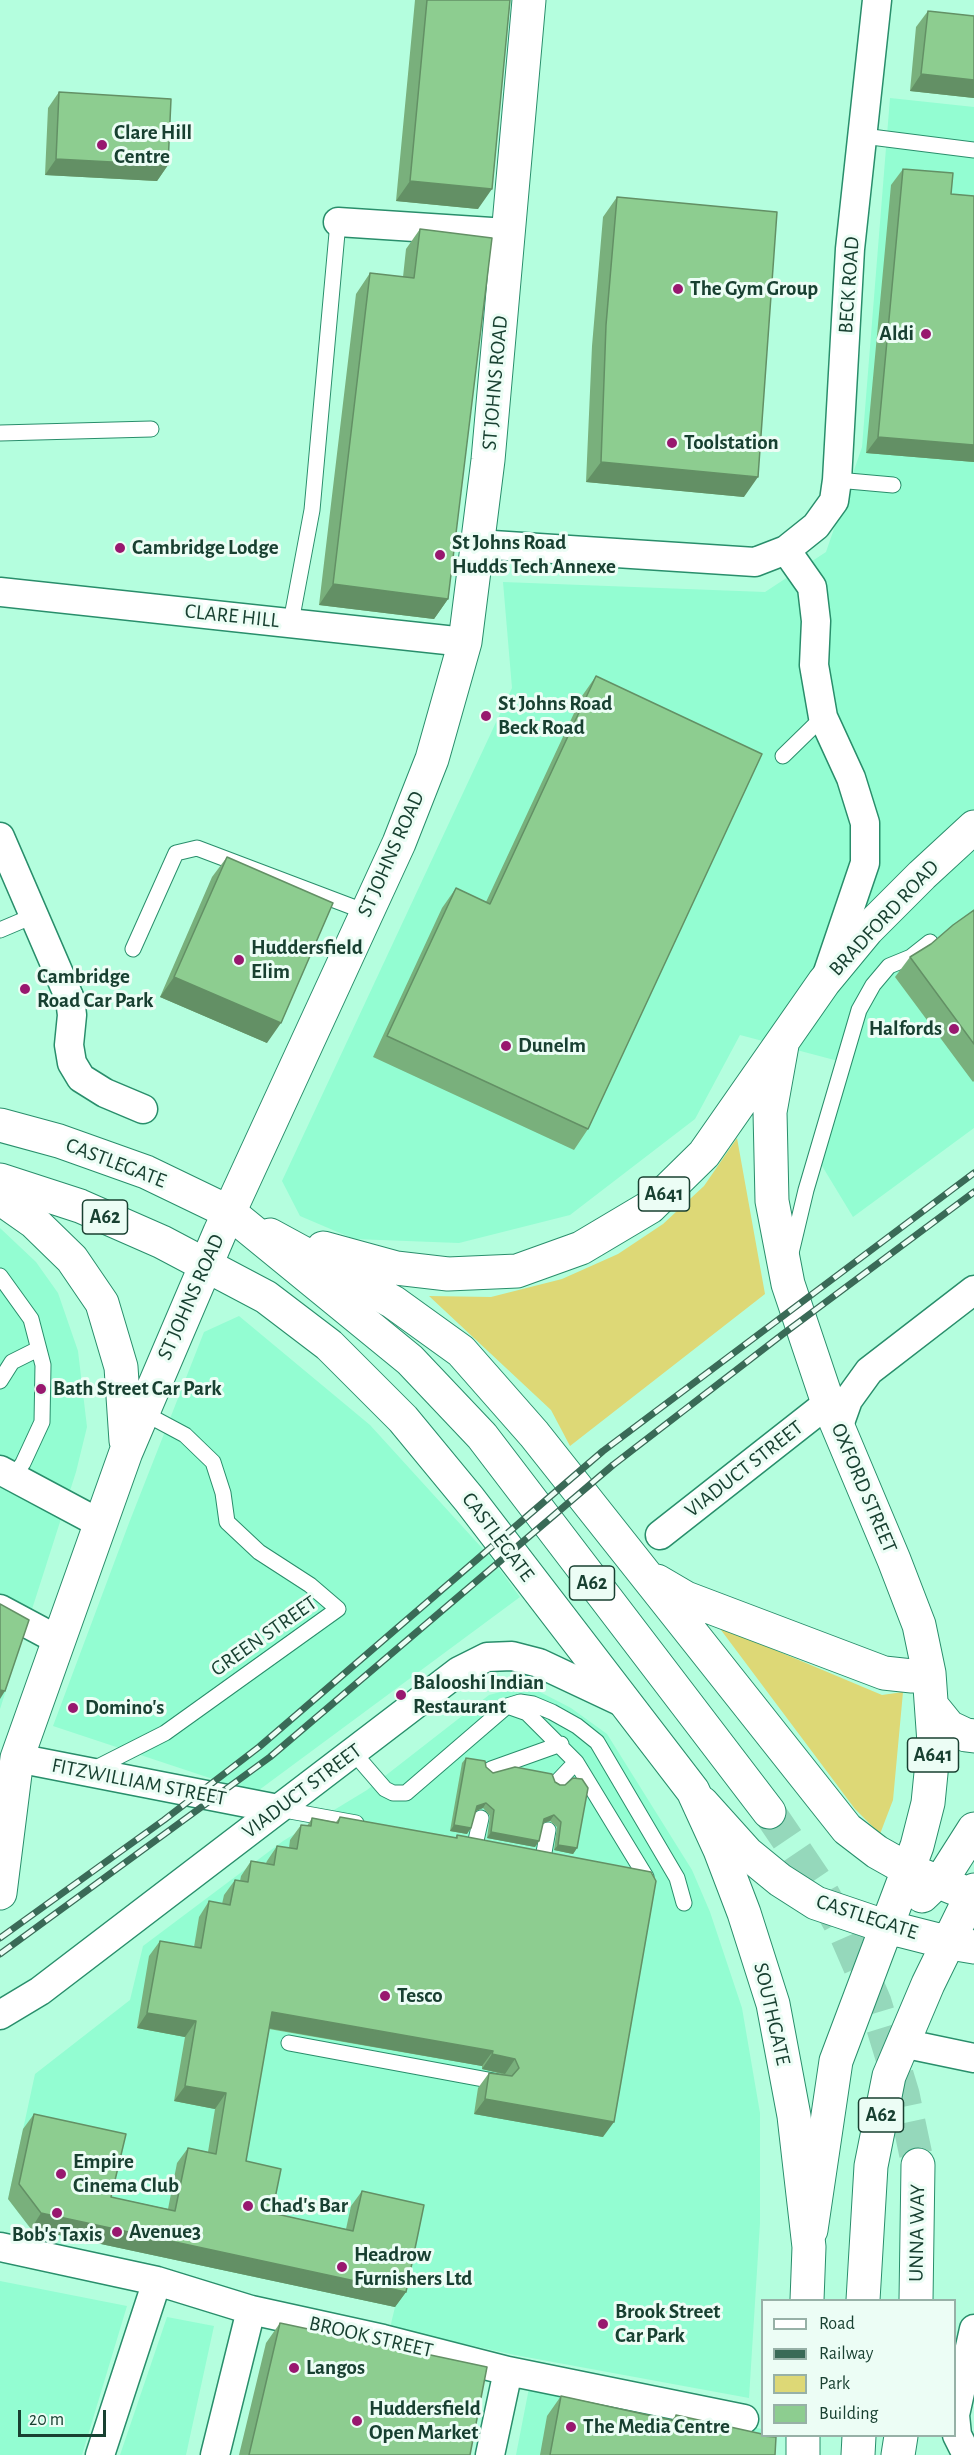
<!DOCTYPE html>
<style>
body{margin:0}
#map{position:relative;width:974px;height:2455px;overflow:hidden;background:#b4fede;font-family:"Alegreya Sans",sans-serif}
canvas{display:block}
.legend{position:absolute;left:761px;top:2299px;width:195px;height:138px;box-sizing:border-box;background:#ecfdf5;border:2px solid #97b1a7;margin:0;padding:8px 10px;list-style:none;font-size:18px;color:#184031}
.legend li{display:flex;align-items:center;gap:12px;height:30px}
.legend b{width:30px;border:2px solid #97b1a7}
.scale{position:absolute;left:18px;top:2410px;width:88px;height:27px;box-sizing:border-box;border:3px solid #184031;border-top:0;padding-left:8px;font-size:18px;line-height:21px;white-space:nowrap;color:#184031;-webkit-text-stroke:4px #ecfdf5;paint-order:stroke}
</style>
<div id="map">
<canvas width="974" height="2455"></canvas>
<ul class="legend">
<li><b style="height:8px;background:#fff"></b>Road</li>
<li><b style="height:8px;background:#3a6a57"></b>Railway</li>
<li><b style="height:16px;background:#ddd876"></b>Park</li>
<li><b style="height:16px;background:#8dcd90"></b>Building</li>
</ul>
<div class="scale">20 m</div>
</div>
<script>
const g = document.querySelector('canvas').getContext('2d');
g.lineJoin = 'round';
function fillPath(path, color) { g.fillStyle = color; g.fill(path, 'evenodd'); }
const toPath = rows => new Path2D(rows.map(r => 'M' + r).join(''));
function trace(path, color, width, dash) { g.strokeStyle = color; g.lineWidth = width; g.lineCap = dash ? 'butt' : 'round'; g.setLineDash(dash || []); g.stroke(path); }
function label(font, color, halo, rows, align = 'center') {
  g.font = font + ' "Alegreya Sans",sans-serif'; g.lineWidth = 6; g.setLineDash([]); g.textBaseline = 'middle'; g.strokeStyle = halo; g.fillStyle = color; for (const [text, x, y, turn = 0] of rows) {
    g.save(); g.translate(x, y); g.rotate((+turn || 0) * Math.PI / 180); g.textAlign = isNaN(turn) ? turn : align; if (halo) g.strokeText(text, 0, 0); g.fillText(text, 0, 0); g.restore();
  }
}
fillPath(toPath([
 [890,98,974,107,974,1128,853,1217,816,1156,842,1062,740,1035,695,1119,570,1215,459,1243,354,1239,300,1216,282,1181,512,688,503,582,765,592,826,552,862,447],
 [0,1228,36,1262,58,1293,78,1351,87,1427,76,1472,0,1709],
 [239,1316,370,1425,492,1559,520,1597,255,1793,53,1726,129,1523,204,1332],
 [520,1687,538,1691,571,1708,607,1734,692,1870,710,1912,742,2008,760,2113,760,2223,749,2398,515,2355,390,2328,395,2307,31,2229,8,2199,35,2074,130,2000,143,1946,283,1841,367,1790,489,1695],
 [0,2281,127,2306,82,2455,0,2455],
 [167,2317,214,2326,186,2455,120,2455],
 [529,2388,762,2429,762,2455,516,2455]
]), '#93fdd2');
fillPath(toPath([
 [737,1138,765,1294,570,1446,551,1410,429,1296,491,1297,562,1279,618,1254,663,1224,704,1186],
 [718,1626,882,1695,903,1692,893,1800,880,1834,855,1809]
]), '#ddd876');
trace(toPath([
 [769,1812,817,1883,846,1935,875,2002,903,2094,918,2165]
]), '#95d8bb', 33, [33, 16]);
const lane = toPath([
 [863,136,974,150],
 [0,433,151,429],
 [837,480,893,485],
 [291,622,312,510,338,222],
 [783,756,823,717],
 [0,930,33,916],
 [133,949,176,853,197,848,366,912],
 [791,1253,806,1190,859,1010,873,985,889,966,911,957,930,942],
 [0,1276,31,1319,43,1365,42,1422,23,1463,13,1477],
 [0,1381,12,1362,38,1349],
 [510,1707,527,1713,576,1762,646,1877],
 [353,1752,385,1789,393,1793,406,1793,507,1706,520,1702,533,1704,552,1712,577,1726,597,1742,677,1878,684,1903],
 [491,1769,561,1744],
 [92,1770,165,1733,338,1609,310,1585,259,1552,227,1522,223,1493,213,1462,185,1435,142,1412],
 [558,1781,576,1762],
 [279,1809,356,1823],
 [475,1845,481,1818],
 [543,1858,548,1830],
 [289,2043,499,2082]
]);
const street = toPath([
 [338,222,507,233],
 [477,544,755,562,786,550,816,526,834,501,837,480,850,249,877,0],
 [786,550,812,587,816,621,814,665,823,717,851,778,865,823,865,863,828,972],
 [0,592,465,642],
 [0,837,70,999,72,1015,69,1045,72,1063,81,1078,105,1093,143,1109],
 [838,1428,848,1400,869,1371,974,1290],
 [0,1470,101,1524],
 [660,1535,828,1403],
 [0,1609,58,1640],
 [17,1758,278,1809],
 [0,2015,40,1991,459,1671,487,1657,512,1656,539,1663,624,1703],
 [902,2043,974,2058],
 [0,2247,157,2281,251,2310,383,2339,508,2371,744,2419],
 [100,2455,157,2281],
 [215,2455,251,2310],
 [490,2455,508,2371],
 [967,2455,957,2435,955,2415,974,2329]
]);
const secondary = toPath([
 [0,1198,34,1222,72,1259,102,1303,121,1367,126,1441],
 [0,1893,17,1758,126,1452,220,1232,399,843,432,759,465,642,488,460,529,0],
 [950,1943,974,1947]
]);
const primary = toPath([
 [782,1045,770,1112,772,1201,788,1284,828,1403,894,1560,919,1625,929,1673,934,1743,928,1803,917,1846,836,2061,811,2230],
 [270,1235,393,1302,461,1351,534,1434,847,1829,877,1852,909,1870,971,1895],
 [323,1248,396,1268,448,1274,517,1271,581,1248,650,1207,704,1154,824,982,867,930,922,875,974,827],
 [657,1581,686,1598,884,1673,912,1676,929,1673],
 [932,1706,949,1727,966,1735,974,1736],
 [702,1803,747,1853,780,1880,816,1903,887,1927,950,1943],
 [922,1896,946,1873,974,1829],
 [863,2300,871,2166,889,2076,928,1984,974,1890],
 [858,2455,859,2436]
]);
const highway = toPath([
 [0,1125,59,1141,146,1172,229,1212,410,1360,482,1436,769,1812],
 [0,1180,80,1206,162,1242,266,1297,329,1345,403,1419,469,1499,693,1791,720,1850,744,1913,773,2004,794,2116,809,2247,807,2300],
 [916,2300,918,2165],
 [803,2455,803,2436],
 [898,2455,901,2436]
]);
trace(lane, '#298e6b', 17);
trace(street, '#298e6b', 31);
trace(secondary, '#298e6b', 35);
trace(primary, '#298e6b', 35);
trace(highway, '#298e6b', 35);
trace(lane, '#fff', 15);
trace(street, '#fff', 28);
trace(secondary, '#fff', 33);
trace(primary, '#fff', 33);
trace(highway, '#fff', 33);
const rail = toPath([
 [0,1938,164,1820,259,1747,603,1451,974,1173],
 [0,1954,270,1757,613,1465,783,1334,974,1192]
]);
trace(rail, '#3a6a57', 7);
trace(rail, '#ecfdf5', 4.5, [14]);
fillPath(toPath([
 [415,0,510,0,478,209,396,201],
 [928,11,974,16,974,98,910,91,916,27],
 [59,92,168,165,157,181,45,175,48,108],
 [903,169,951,194,974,196,974,462,866,453,891,185],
 [617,197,744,497,586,482,592,346,603,217],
 [420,229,448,599,434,619,319,605,356,294,370,273,403,277,406,249],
 [596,676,588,1129,574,1150,373,1057,442,908,456,888,486,902,582,696],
 [227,857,267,1043,160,997,212,877],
 [974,910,974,1081,973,1082,895,977,910,957,931,944],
 [466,1758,486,1767,493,1773,552,1774,577,1848,573,1854,554,1850,557,1827,550,1821,543,1823,539,1841,535,1847,487,1838,490,1816,483,1808,476,1811,467,1834,450,1831,462,1763],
 [340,1817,455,1838,457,1835,603,2137,474,2114,478,2088,489,2073,505,2075,482,2069,482,2066,269,2029,246,2161,272,2213,346,2229,351,2206,362,2191,406,2292,395,2307,31,2229,8,2199,23,2129,34,2114,111,2197,168,2209,177,2163,188,2148,208,2152,215,2109,174,2101,185,2037,137,2028,149,1956,160,1941,194,1947,199,1917,209,1901,222,1904,224,1895,235,1880,240,1881,241,1876,251,1861,266,1863,267,1861,277,1846,289,1848,290,1840,301,1825,307,1826,312,1818,336,1822],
 [280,2323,470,2455,239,2455,266,2343],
 [561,2396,671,2421,676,2415,775,2455,540,2455,547,2416]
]), '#79b07c');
fillPath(toPath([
 [921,74,974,80,974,98,910,91],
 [56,159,168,165,157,181,45,175],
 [410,181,492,189,478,209,396,201],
 [878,437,974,445,974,462,866,453],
 [601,462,758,477,744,497,586,482],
 [333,584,448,599,434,619,319,605],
 [174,977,281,1023,267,1043,160,997],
 [0,1690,5,1691,0,1699],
 [486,1803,483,1808,473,1812,477,1806],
 [554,1815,550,1821,540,1824,544,1819],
 [454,1825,471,1828,467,1834,450,1831],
 [491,1832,539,1841,535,1847,487,1838],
 [558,1845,577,1848,573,1854,554,1850],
 [272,2012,493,2051,482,2066,262,2027],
 [147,2013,196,2021,185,2037,137,2028],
 [492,2054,515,2059,505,2074,482,2069],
 [185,2086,226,2093,215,2109,174,2101],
 [485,2099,614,2122,603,2137,474,2114],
 [41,2213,406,2292,395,2307,31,2229]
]), '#639065');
const building = toPath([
 [427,0,510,0,492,189,410,181,427,0],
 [928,11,974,16,974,80,921,74,928,11],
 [59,92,171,99,168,165,56,159,59,92],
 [903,169,953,173,951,194,974,196,974,445,878,437,903,169],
 [617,197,777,212,758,477,601,462,606,325,617,197],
 [420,229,492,238,448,599,333,584,370,273,414,278,420,229],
 [596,676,762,754,588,1129,387,1036,456,888,490,904,596,676],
 [227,857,333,903,281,1023,174,977,227,857],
 [974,910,974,1044,910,957,931,944,953,925,974,910],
 [0,1604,29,1620,5,1691,0,1690,0,1604],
 [466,1758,485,1761,486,1767,493,1773,515,1767,552,1774,555,1782,560,1785,565,1785,573,1778,582,1779,588,1788,577,1848,558,1845,561,1822,554,1815,544,1819,539,1841,491,1832,494,1810,486,1803,477,1806,471,1828,454,1825,466,1758],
 [340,1817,457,1838,457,1835,651,1872,656,1881,614,2122,485,2099,489,2073,512,2076,519,2068,515,2059,492,2054,493,2051,272,2012,246,2161,281,2169,272,2213,353,2231,362,2191,424,2205,406,2292,41,2213,19,2184,34,2114,126,2134,111,2197,175,2211,188,2148,216,2154,226,2093,185,2086,196,2021,147,2013,160,1941,201,1948,209,1901,230,1905,235,1880,248,1882,251,1861,274,1865,277,1846,297,1849,301,1825,311,1826,312,1818,338,1823,340,1817],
 [280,2323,487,2367,470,2455,249,2455,280,2323],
 [561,2396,675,2421,676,2415,762,2434,762,2436,776,2437,775,2455,550,2455,561,2396]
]);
fillPath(building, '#8dcd90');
trace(building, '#639065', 1.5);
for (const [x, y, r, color] of [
 [102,145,6,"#98186f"],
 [678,289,6,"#98186f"],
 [926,334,6,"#98186f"],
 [672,443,6,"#98186f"],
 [120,548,6,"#98186f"],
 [440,555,6,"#98186f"],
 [486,716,6,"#98186f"],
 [239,960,6,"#98186f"],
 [25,989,6,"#98186f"],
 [954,1029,6,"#98186f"],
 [506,1046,6,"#98186f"],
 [41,1389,6,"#98186f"],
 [401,1695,6,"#98186f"],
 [73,1708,6,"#98186f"],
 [385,1996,6,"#98186f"],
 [61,2174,6,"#98186f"],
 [248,2206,6,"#98186f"],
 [57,2213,6,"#98186f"],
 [117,2232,6,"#98186f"],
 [342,2267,6,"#98186f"],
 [603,2324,6,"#98186f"],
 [294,2368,6,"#98186f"],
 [357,2421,6,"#98186f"],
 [571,2427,6,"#98186f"]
]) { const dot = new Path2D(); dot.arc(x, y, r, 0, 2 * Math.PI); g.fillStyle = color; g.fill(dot); trace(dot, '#ecfdf5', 2); }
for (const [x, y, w] of [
 [664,1194,51],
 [105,1217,45],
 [592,1583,45],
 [933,1755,51],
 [881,2115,45]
]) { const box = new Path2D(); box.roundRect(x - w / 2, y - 17, w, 34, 4.5); g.fillStyle = '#ecfdf5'; g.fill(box); trace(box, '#184031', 1.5); }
label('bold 20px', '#184031', null, [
 ["A641",664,1194],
 ["A62",105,1217],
 ["A62",592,1583],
 ["A641",933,1755],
 ["A62",881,2115]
]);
label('bold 21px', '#184031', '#ecfdf5', [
 ["Clare Hill",114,133],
 ["Centre",114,157],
 ["The Gym Group",690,289],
 ["Aldi",914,334,"right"],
 ["Toolstation",684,443],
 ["St Johns Road",452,543],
 ["Hudds Tech Annexe",452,567],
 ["Cambridge Lodge",132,548],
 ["St Johns Road",498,704],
 ["Beck Road",498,728],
 ["Huddersfield",251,948],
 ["Elim",251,972],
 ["Cambridge",37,977],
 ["Road Car Park",37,1001],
 ["Halfords",942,1029,"right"],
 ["Dunelm",518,1046],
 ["Bath Street Car Park",53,1389],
 ["Balooshi Indian",413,1683],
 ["Restaurant",413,1707],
 ["Domino's",85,1708],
 ["Tesco",397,1996],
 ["Empire",73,2162],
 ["Cinema Club",73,2186],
 ["Chad's Bar",260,2206],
 ["Avenue3",129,2232],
 ["Bob's Taxis",57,2235,"center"],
 ["Headrow",354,2255],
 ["Furnishers Ltd",354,2279],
 ["Brook Street",615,2312],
 ["Car Park",615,2336],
 ["Langos",306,2368],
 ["Huddersfield",369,2409],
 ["Open Market",369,2433],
 ["The Media Centre",583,2427]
], 'left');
label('21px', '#184031', '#ecfdf5', [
 ["BECK ROAD",849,285,-86],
 ["ST JOHNS ROAD",495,383,-85],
 ["CLARE HILL",232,616,6],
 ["ST JOHNS ROAD",391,854,-66],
 ["BRADFORD ROAD",884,918,-47],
 ["CASTLEGATE",116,1163,21],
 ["ST JOHNS ROAD",191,1297,-66],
 ["VIADUCT STREET",744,1469,-38],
 ["OXFORD STREET",864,1488,67],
 ["CASTLEGATE",498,1537,53],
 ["GREEN STREET",264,1636,-35],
 ["FITZWILLIAM STREET",139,1782,11],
 ["VIADUCT STREET",302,1791,-37],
 ["CASTLEGATE",867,1917,18],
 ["SOUTHGATE",772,2014,77],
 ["UNNA WAY",917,2233,-89],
 ["BROOK STREET",371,2337,13]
]);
</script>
